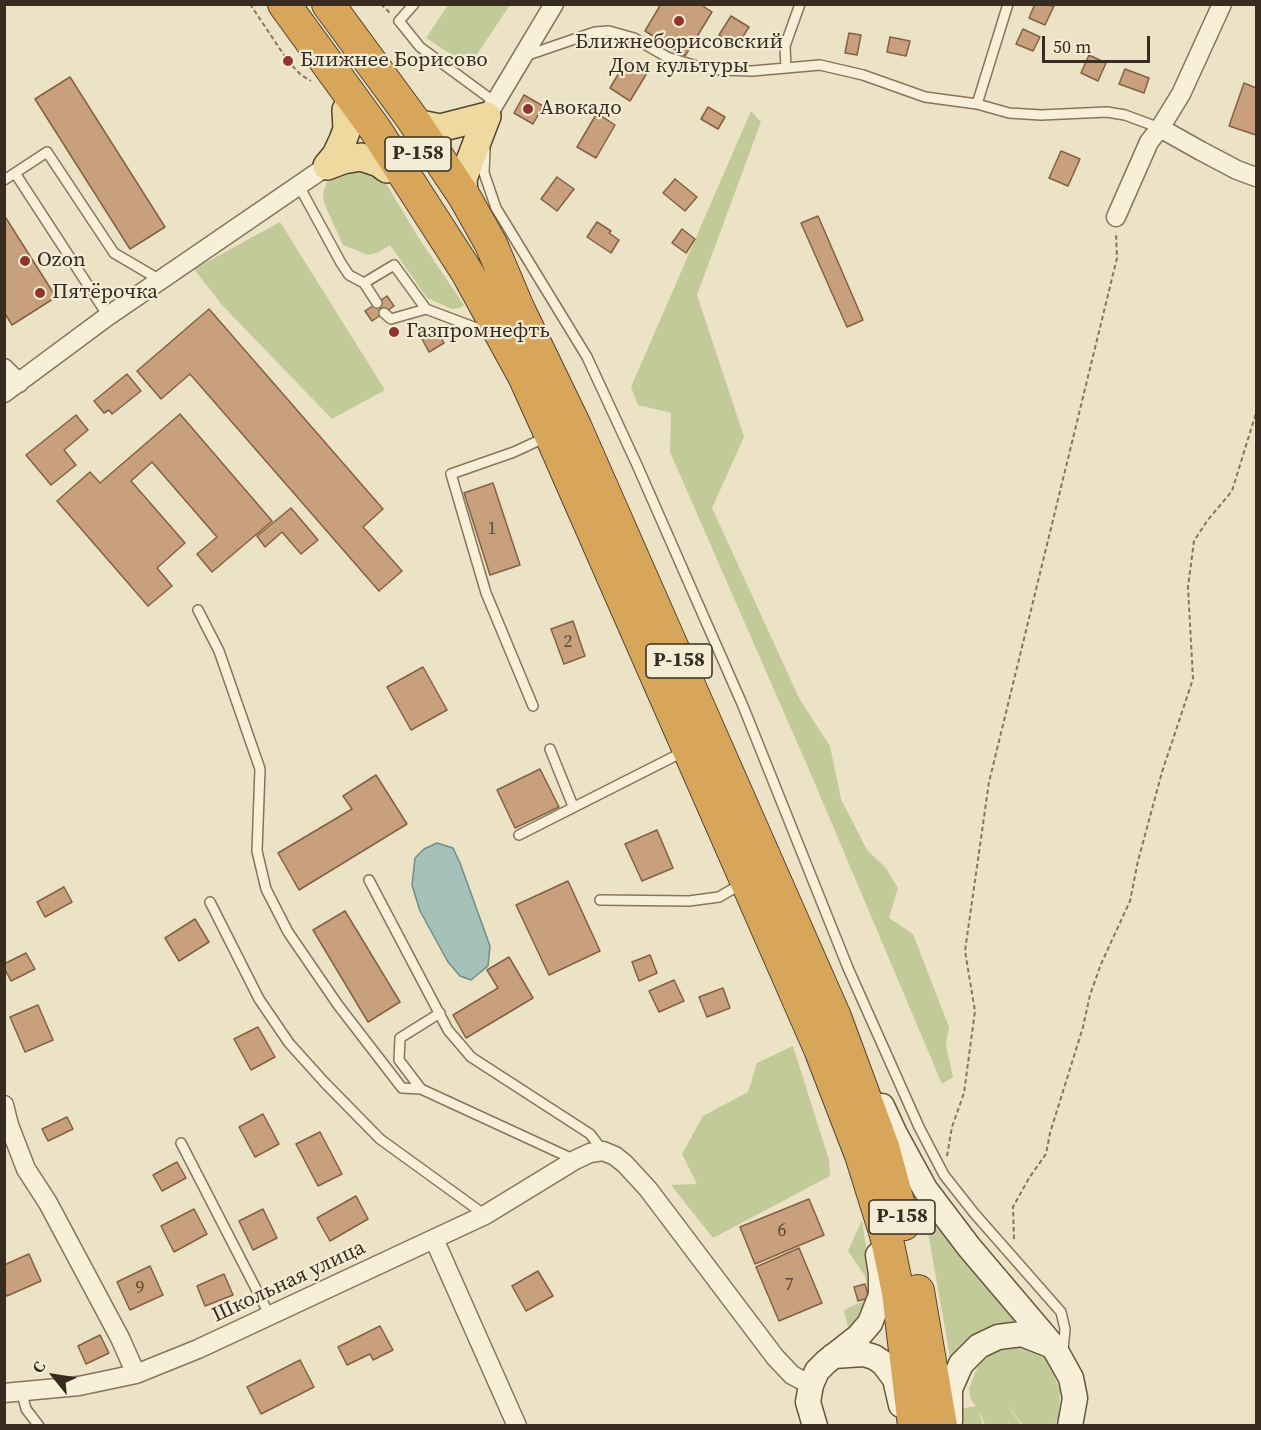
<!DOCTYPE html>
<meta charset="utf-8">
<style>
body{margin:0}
#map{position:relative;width:1261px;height:1430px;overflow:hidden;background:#ece2c5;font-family:"Source Serif 4",serif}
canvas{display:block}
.frame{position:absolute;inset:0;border:6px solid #372c1f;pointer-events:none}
.north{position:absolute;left:24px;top:1346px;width:60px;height:60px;-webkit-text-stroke:4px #f4ecd4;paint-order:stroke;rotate:300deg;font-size:16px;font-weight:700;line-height:24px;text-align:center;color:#372c1f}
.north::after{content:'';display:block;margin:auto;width:21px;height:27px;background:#372c1f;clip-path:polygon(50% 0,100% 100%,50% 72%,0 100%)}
.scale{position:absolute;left:1042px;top:36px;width:108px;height:27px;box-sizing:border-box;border:3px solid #372c1f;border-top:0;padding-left:8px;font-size:18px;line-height:21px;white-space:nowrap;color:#372c1f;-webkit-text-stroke:4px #f4ecd4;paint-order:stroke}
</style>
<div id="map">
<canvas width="1261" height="1430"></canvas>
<div class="frame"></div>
<div class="north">С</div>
<div class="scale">50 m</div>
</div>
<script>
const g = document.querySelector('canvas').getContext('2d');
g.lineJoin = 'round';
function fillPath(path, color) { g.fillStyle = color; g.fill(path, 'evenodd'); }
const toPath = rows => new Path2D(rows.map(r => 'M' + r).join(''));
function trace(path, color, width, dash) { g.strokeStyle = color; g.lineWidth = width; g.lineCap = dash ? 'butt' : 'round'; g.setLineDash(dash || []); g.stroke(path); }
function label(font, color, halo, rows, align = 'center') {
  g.font = font + ' "Source Serif 4",serif'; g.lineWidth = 4.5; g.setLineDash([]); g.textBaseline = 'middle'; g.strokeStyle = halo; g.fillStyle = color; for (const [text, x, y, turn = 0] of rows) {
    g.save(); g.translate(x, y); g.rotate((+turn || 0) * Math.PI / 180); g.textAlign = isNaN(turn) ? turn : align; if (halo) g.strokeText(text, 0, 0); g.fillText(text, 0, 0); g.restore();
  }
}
fillPath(toPath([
 [448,5,510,5,469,66,426,38],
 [751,111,761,122,697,295,744,437,712,508,800,700,830,746,841,799,867,850,886,868,898,888,889,918,913,934,949,1027,946,1045,953,1077,942,1084,813,779,670,452,671,413,638,405,631,387],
 [378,170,418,237,464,305,460,308,452,309,427,298,390,245,379,252,368,255,343,245,324,203,323,192,327,182,337,171],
 [280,222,385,390,332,419,222,305,194,269],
 [793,1046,829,1160,830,1176,713,1238,671,1185,697,1184,682,1154,703,1116,748,1092,757,1063],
 [935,1219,978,1267,982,1281,1033,1328,952,1369,927,1226],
 [862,1220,869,1267,871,1301,849,1332,844,1310,870,1298,865,1276,848,1251],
 [1024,1346,1046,1359,1060,1389,1059,1413,1061,1407,1060,1425,1056,1425,1058,1418,1055,1425,1023,1425,1007,1405,1021,1425,985,1425,978,1408,983,1425,962,1425,960,1409,976,1406,971,1400,969,1388,978,1366,995,1350]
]), '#c2ca99');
const water = toPath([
 [437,843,453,848,460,863,490,946,488,966,471,980,460,976,448,962,420,911,412,885,415,858,424,849,437,843]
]);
fillPath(water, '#a6c0ba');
trace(water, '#6e8e87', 1.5);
const building = toPath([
 [661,4,700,4,712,12,685,56,645,31,661,4],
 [1035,4,1054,6,1045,25,1029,18,1035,4],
 [731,16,749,27,737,46,719,35,731,16],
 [1023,29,1040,37,1033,51,1016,44,1023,29],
 [849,33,861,35,857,55,845,53,849,33],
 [890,37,910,41,906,56,887,52,890,37],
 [1089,55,1106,63,1098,81,1081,73,1089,55],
 [626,61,647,73,630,101,610,88,626,61],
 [1125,69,1149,78,1144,93,1119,84,1125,69],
 [70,77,165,227,130,249,35,99,70,77],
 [1244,83,1256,88,1256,135,1229,126,1244,83],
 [524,95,543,106,533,124,514,113,524,95],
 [708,107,725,117,718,129,701,119,708,107],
 [597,113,615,125,596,158,577,147,597,113],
 [1061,151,1080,159,1068,186,1049,178,1061,151],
 [557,177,574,189,557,211,541,199,557,177],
 [675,179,697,197,685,211,663,193,675,179],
 [4,215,56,297,12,325,4,312,4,215],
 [818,216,863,320,847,327,801,223,818,216],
 [597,222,611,231,609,233,619,240,611,253,587,237,597,222],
 [682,229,695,239,686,253,672,243,682,229],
 [387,296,394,306,372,321,365,311,387,296],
 [209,309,383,509,363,527,402,571,379,591,190,374,161,399,137,371,209,309],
 [437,330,444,343,429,352,422,339,437,330],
 [127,374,141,391,112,414,109,410,104,413,94,401,127,374],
 [180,414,272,521,212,572,197,554,217,537,152,462,131,481,185,543,157,568,172,586,148,606,57,501,90,472,100,483,180,414],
 [76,415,88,430,64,450,76,465,51,485,26,455,76,415],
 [493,483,520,565,490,575,464,493,493,483],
 [291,508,318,540,301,554,282,532,265,547,257,536,291,508],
 [573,621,585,656,564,664,551,629,573,621],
 [423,667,447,710,411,730,387,687,423,667],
 [540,769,559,807,515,828,497,790,540,769],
 [376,775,407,824,299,890,278,853,352,809,343,796,376,775],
 [657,830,673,868,642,881,625,844,657,830],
 [568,881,600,951,549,975,516,905,568,881],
 [64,887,72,902,45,917,37,902,64,887],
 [345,911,400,1002,368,1022,313,930,345,911],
 [195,919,209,942,179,961,165,938,195,919],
 [26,953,35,969,11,981,4,968,4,964,26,953],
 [650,955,657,973,639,981,632,962,650,955],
 [509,957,533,998,466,1038,453,1015,498,988,487,970,509,957],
 [674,980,684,1001,659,1012,649,991,674,980],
 [723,988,730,1008,707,1017,699,997,723,988],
 [38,1005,53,1040,25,1052,10,1017,38,1005],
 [258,1027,275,1057,251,1070,234,1039,258,1027],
 [263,1114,279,1144,255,1157,239,1127,263,1114],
 [67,1117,73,1129,48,1141,42,1129,67,1117],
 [320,1132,342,1174,318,1186,296,1144,320,1132],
 [177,1162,186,1178,162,1191,153,1175,177,1162],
 [356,1196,368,1219,330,1241,317,1218,356,1196],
 [809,1199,824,1235,755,1264,740,1227,809,1199],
 [194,1209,207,1234,174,1252,161,1226,194,1209],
 [263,1209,277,1238,253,1250,239,1221,263,1209],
 [799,1248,822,1303,779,1321,756,1267,799,1248],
 [29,1254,41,1281,7,1296,4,1292,4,1265,29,1254],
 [150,1266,163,1295,130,1310,117,1282,150,1266],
 [538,1271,553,1296,526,1311,512,1286,538,1271],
 [224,1274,233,1295,205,1306,197,1286,224,1274],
 [865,1284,869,1298,858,1301,854,1287,865,1284],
 [380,1326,393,1350,373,1360,370,1354,347,1365,338,1347,380,1326],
 [100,1335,109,1353,86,1364,78,1346,100,1335],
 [300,1360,314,1387,261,1414,247,1387,300,1360]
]);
fillPath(building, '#c9a07d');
trace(building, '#846043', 1.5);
const lane = toPath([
 [414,4,399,21,420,47,496,103],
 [525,56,595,32,609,31,634,38,667,57,700,67,720,70,752,71,820,65,863,75,925,97,977,104,1009,113,1041,115,1107,112,1125,115,1160,128],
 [786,68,785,46,800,4],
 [977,104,1008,4],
 [485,149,484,173,496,208,587,357,637,465,743,706,848,968,919,1127,944,1175,974,1213,1061,1312,1065,1329,1063,1350],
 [15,173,47,152,114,253,160,280],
 [4,180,15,173,108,316],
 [299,186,341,263,349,275,364,283,377,303],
 [364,283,394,265,426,309],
 [384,313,391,319,426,309,487,332],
 [198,610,219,651,260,769,257,851,266,889,288,932,338,1005,402,1088,421,1089,575,1160],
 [533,706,486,593,451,474,514,452,542,439],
 [550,749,573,806],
 [519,835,683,752],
 [369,880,448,1030,471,1057,590,1134,603,1151],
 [600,900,689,901,719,897,743,883],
 [210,902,259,999,289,1043,325,1083,380,1139,485,1215],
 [421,1089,399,1060,400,1038,440,1013],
 [181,1143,270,1316],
 [22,1393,26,1409,39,1426]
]);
const street = toPath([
 [487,116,554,4],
 [1160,128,1201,151,1237,170,1256,177],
 [1116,217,1149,142,1160,128,1181,94,1222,4],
 [4,368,19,383],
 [4,393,108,316,327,166],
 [4,1105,9,1125,26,1169,48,1203,120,1338,136,1374],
 [434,1239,517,1426],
 [4,1393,79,1386,136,1374,198,1349,485,1215,575,1160,590,1153,603,1151,615,1156,625,1164,648,1189,775,1357,792,1375,811,1385]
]);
const secondary = toPath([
 [882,1106,895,1134,925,1189,969,1247,1053,1346,1061,1360,1071,1378,1075,1398,1070,1426],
 [833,1356,864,1354,874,1357,883,1363,895,1379,901,1405],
 [950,1421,950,1389,961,1364,979,1346,998,1337,1022,1334,1050,1345],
 [815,1426,808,1402,811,1385,817,1371,826,1362,858,1337,870,1323,881,1295,881,1274,878,1255]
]);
const primary = toPath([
 [411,117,420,124,440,128,487,116],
 [327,166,343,160,361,157,379,163,387,169],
 [327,166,336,155,343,140,347,129,346,110],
 [464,196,463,179,487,116]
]);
const highway = toPath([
 [284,4,375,129,467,272,524,376,552,438,820,1049,861,1155,886,1235,898,1292,914,1426],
 [328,4,411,117,464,196,491,244,518,308,575,426,835,1017,883,1147,904,1224],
 [918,1291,941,1426]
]);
trace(lane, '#86755c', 12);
trace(street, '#86755c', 21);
trace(secondary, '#68563f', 27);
trace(primary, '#544330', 30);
trace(highway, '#544330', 34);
trace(toPath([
 [250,4,288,61,301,75,311,81],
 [381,4,390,13],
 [947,1156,952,1127,964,1093,975,1011,965,951,989,782,1117,258,1116,232],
 [1014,1239,1013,1207,1029,1178,1046,1154,1050,1133,1083,1027,1090,995,1101,964,1130,901,1138,861,1162,772,1193,679,1188,587,1194,541,1207,521,1232,491,1256,413]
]), '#86755c', 2, [4.5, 3]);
trace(lane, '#f7efd8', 9);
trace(street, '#f7efd8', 18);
trace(secondary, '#f7efd8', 24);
trace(primary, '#eed99f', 27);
trace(highway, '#d8a65a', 32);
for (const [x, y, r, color] of [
 [679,21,6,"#93332e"],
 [288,61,6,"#93332e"],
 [528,109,6,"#93332e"],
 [25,261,6,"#93332e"],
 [40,293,6,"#93332e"],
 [394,332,6,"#93332e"]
]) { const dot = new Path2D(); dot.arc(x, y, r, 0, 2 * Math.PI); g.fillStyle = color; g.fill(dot); trace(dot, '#f4ecd4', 2); }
label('18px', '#5c4936', null, [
 ["1",492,529],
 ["2",568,642],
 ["6",782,1231],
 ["7",789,1285],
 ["9",140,1288]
]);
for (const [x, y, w] of [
 [418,154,66],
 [679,661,66],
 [902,1217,66]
]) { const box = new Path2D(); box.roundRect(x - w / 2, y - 17, w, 34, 4.5); g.fillStyle = '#f4ecd4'; g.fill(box); trace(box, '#372c1f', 1.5); }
label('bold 20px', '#372c1f', null, [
 ["Р-158",418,154],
 ["Р-158",679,661],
 ["Р-158",902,1217]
]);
label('21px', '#372c1f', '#f4ecd4', [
 ["Ближнеборисовский",679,43,"center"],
 ["Дом культуры",679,67,"center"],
 ["Ближнее Борисово",300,61],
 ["Авокадо",540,109],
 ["Ozon",37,261],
 ["Пятёрочка",52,293],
 ["Газпромнефть",406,332]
], 'left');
label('21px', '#372c1f', '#f4ecd4', [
 ["Школьная улица",289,1282,-25]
]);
</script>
